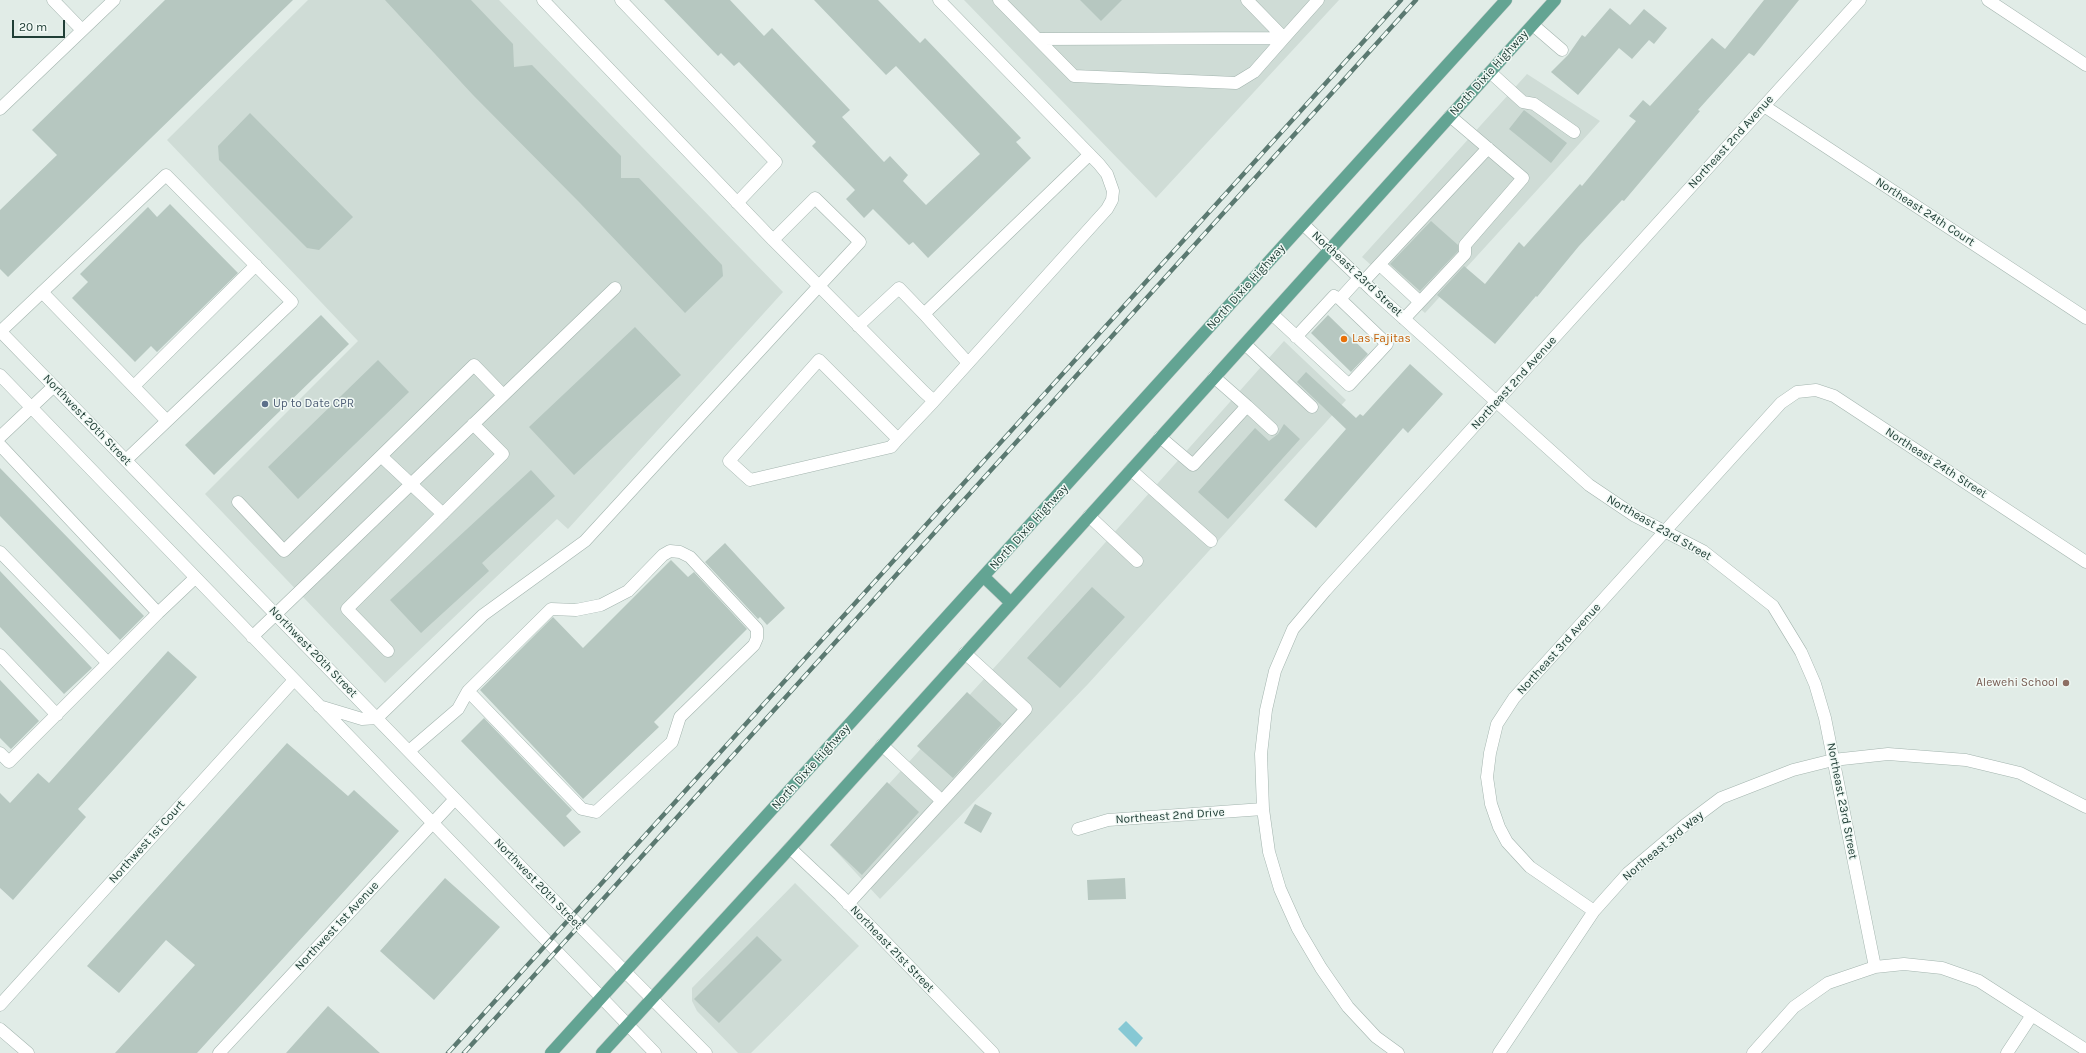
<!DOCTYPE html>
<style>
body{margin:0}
#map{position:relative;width:2086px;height:1053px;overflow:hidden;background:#e1ece7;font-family:Karla,sans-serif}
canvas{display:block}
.scale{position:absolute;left:12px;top:20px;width:53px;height:18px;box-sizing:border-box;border:2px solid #203e36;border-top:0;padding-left:5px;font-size:12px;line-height:14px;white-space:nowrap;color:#203e36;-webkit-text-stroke:3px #f1f9f5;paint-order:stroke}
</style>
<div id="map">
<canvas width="2086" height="1053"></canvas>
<div class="scale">20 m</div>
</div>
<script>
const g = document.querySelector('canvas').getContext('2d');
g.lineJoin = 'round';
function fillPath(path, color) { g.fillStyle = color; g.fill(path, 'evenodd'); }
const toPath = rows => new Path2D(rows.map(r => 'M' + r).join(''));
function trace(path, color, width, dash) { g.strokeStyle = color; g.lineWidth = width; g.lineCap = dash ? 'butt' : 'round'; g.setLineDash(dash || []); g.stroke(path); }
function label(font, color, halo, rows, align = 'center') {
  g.font = font + ' Karla,sans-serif'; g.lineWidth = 3; g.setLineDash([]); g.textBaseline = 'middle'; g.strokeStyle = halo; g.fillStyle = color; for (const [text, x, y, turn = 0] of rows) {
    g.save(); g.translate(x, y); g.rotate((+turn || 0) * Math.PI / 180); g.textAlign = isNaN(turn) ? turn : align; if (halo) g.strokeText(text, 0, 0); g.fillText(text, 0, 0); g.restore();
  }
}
fillPath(toPath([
 [308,0,499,0,783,292,568,529,557,519,385,683,205,494,358,341,167,140],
 [964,0,1339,0,1156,198],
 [1527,74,1600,121,1425,313,1362,257],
 [1284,341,1346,400,1088,684,880,899,832,847,1002,659],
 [795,883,859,946,751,1053,738,1053,697,1011,692,1001,692,988]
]), '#cfdcd6');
fillPath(toPath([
 [1126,1021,1143,1038,1136,1047,1118,1029]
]), '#86c8d4');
fillPath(toPath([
 [165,0,293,0,8,277,0,269,0,210,57,155,32,130],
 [385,0,471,0,513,44,514,67,532,65,621,156,621,178,639,178,722,265,723,276,685,313,580,203,473,95],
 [664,0,730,0,764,36,772,28,850,110,842,117,884,162,890,156,908,175,903,181,926,205,980,154,896,66,886,75,814,0,878,0,920,43,925,38,1021,138,1016,142,1031,158,928,258,913,242,909,245,873,209,864,218,846,199,855,190,812,146,816,142,739,62,734,66,721,53,718,56],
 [1080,0,1122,0,1101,21],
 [1764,0,1799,0,1754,56,1749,53,1698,110,1700,111,1624,201,1622,200,1579,246,1537,297,1536,296,1495,344,1437,295,1464,266,1485,284,1519,242,1524,247,1580,184,1582,186,1636,121,1629,116,1643,100,1650,106,1712,38,1725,49],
 [1610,8,1630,25,1644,9,1667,28,1654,44,1649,40,1632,59,1619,48,1578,95,1551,72,1568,55,1582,35,1585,37],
 [1524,110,1567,143,1551,163,1509,129],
 [250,113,353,217,319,250,307,248,219,160,218,146],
 [170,204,238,273,157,352,151,346,135,362,72,298,88,282,80,274,148,207,157,217],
 [1431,221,1458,245,1458,251,1420,291,1390,264],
 [321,315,349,344,214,475,185,445],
 [1328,315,1368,354,1351,372,1311,333],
 [635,327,681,375,574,475,529,427],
 [378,360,409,392,298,499,268,467],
 [1410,364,1443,394,1408,433,1403,428,1316,528,1284,500,1346,429,1297,382,1306,372,1356,418,1360,414,1363,416],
 [1284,424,1300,439,1228,519,1198,492,1255,428,1269,441,1278,434],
 [0,468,144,616,120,640,0,516],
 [531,470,555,496,482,563,489,571,421,633,390,600],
 [725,543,785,608,767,625,760,617,758,619,705,562],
 [671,560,688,577,694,572,747,629,654,722,659,727,583,799,480,690,553,617,583,648],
 [0,571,92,668,64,694,0,627],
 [1092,587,1125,617,1060,688,1027,658],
 [168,651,197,677,78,809,86,817,13,900,0,888,0,793,10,803,38,773,49,783],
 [0,680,39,721,11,749,0,738],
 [967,692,1002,724,953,778,917,746],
 [484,718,572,810,566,816,581,832,564,847,461,741],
 [287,743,348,796,354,790,399,831,197,1053,115,1053,195,965,166,940,119,993,87,966],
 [887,782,919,812,862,875,830,845],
 [975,804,992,813,981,833,964,823],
 [445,878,500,927,434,1000,380,951],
 [1125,878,1126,899,1088,900,1087,880],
 [757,936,782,960,719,1023,694,999],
 [328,1006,380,1053,286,1053]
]), '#b6c7c0');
const minor = toPath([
 [53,0,82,30],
 [543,0,773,240],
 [621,0,776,162,737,203],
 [999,0,1074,76,1236,83,1254,72,1284,38],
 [1247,0,1284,38,1318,0],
 [1988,0,2086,65],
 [1533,25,1562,50],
 [1038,39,1284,38],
 [1490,72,1523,102,1534,104,1574,132],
 [1764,106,2086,318],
 [0,109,114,0],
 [1303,224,1372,290,1589,485,1635,516,1703,551,1773,606,1801,652,1815,684,1825,718,1875,967],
 [1380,265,1420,302,1404,319],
 [1363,282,1488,148],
 [42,292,167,421],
 [1420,302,1465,254,1465,245,1523,178,1450,116],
 [1272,314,1349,385,1387,344,1340,299,1359,278],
 [858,326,899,288,924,314],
 [0,331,529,875,706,1053],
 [1,331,166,175,292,302,126,460],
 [1296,337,1334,296,1340,299],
 [1245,344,1312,407],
 [968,363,924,314,1089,155],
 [0,375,655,1053],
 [134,386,256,265],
 [934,401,1107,209,1112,200,1113,191,1107,174,1099,164,939,0],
 [1247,406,1272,429],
 [0,437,54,386],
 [1160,437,1193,465,1247,406,1214,377],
 [0,445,158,613,195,578],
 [381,456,443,514],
 [1131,470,1211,541],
 [238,502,284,551,474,365,503,395],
 [1089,516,1137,561],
 [0,552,108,663],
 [252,637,615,288],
 [388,651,347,609,503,454,473,424],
 [0,655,57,715],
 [319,706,362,719,377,718,483,615,585,541,806,300,819,286,860,242,815,198,773,240,819,286,924,392,934,401,898,439,891,447,750,480,729,461,819,360,898,439],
 [882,745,942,801],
 [409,751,458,709,468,691,551,609,576,610,601,605,628,591,663,555,670,551,680,552,690,557,757,629,757,638,754,645,680,717,672,742,596,812,582,809,468,691],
 [0,753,9,762,158,613],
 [1078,829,1108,820,1263,809],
 [790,848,840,895,993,1053],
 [848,904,1026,709,965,653],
 [1594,911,1530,867,1507,842,1499,827,1491,804,1487,777,1490,753,1497,724,1514,698,1781,403,1797,392,1816,390,1834,396,2086,562],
 [0,1005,294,680],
 [0,1029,28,1053],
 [219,1053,455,799],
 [1398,1053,1376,1037,1348,1007,1321,968,1298,929,1280,889,1269,852,1263,809,1261,754,1266,710,1275,671,1293,629,1325,591,1860,0],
 [1499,1053,1594,911,1628,873,1685,825,1721,798,1793,770,1833,760,1888,754,1966,760,2020,773,2086,807],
 [1753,1053,1794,1007,1828,983,1875,967,1904,964,1942,968,1979,981,2086,1050],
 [2007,1053,2032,1015]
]);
const major = toPath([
 [984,577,1011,603],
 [551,1053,1506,0],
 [602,1053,790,848,1555,0]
]);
trace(minor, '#a3b4ae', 13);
trace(major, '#c1c9c7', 13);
trace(minor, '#fff', 12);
trace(major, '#63a493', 12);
const rail = toPath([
 [448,1053,1401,0],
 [464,1053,1416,0]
]);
trace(rail, '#5b7971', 4.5);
trace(rail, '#f1f9f5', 3, [9]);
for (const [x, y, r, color] of [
 [1344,339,4,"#e8710a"],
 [265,404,4,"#5c6f8a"],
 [2066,683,4,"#8d6e63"]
]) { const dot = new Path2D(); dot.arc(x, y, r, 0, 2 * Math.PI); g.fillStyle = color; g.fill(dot); trace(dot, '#f1f9f5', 1.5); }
label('12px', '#203e36', '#f1f9f5', [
 ["North Dixie Highway",1489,73,-48],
 ["Northeast 2nd Avenue",1731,142,-48],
 ["Northeast 24th Court",1925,212,33],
 ["Northeast 23rd Street",1357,274,43],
 ["North Dixie Highway",1246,287,-48],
 ["Northeast 2nd Avenue",1514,383,-48],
 ["Northwest 20th Street",87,420,46],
 ["Northeast 24th Street",1936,463,33],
 ["North Dixie Highway",1029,527,-48],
 ["Northeast 23rd Street",1659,528,30],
 ["Northeast 3rd Avenue",1559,649,-48],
 ["Northwest 20th Street",313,652,46],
 ["North Dixie Highway",811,767,-48],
 ["Northeast 23rd Street",1842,801,79],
 ["Northeast 2nd Drive",1170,816,-4],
 ["Northwest 1st Court",147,842,-48],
 ["Northeast 3rd Way",1663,846,-40],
 ["Northwest 20th Street",538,884,46],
 ["Northwest 1st Avenue",337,926,-47],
 ["Northeast 21st Street",892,949,46]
]);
label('12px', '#c56008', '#f1f9f5', [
 ["Las Fajitas",1352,339]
], 'left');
label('12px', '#4e5e75', '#f1f9f5', [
 ["Up to Date CPR",273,404]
], 'left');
label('12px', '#785e54', '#f1f9f5', [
 ["Alewehi School",2058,683]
], 'right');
</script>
